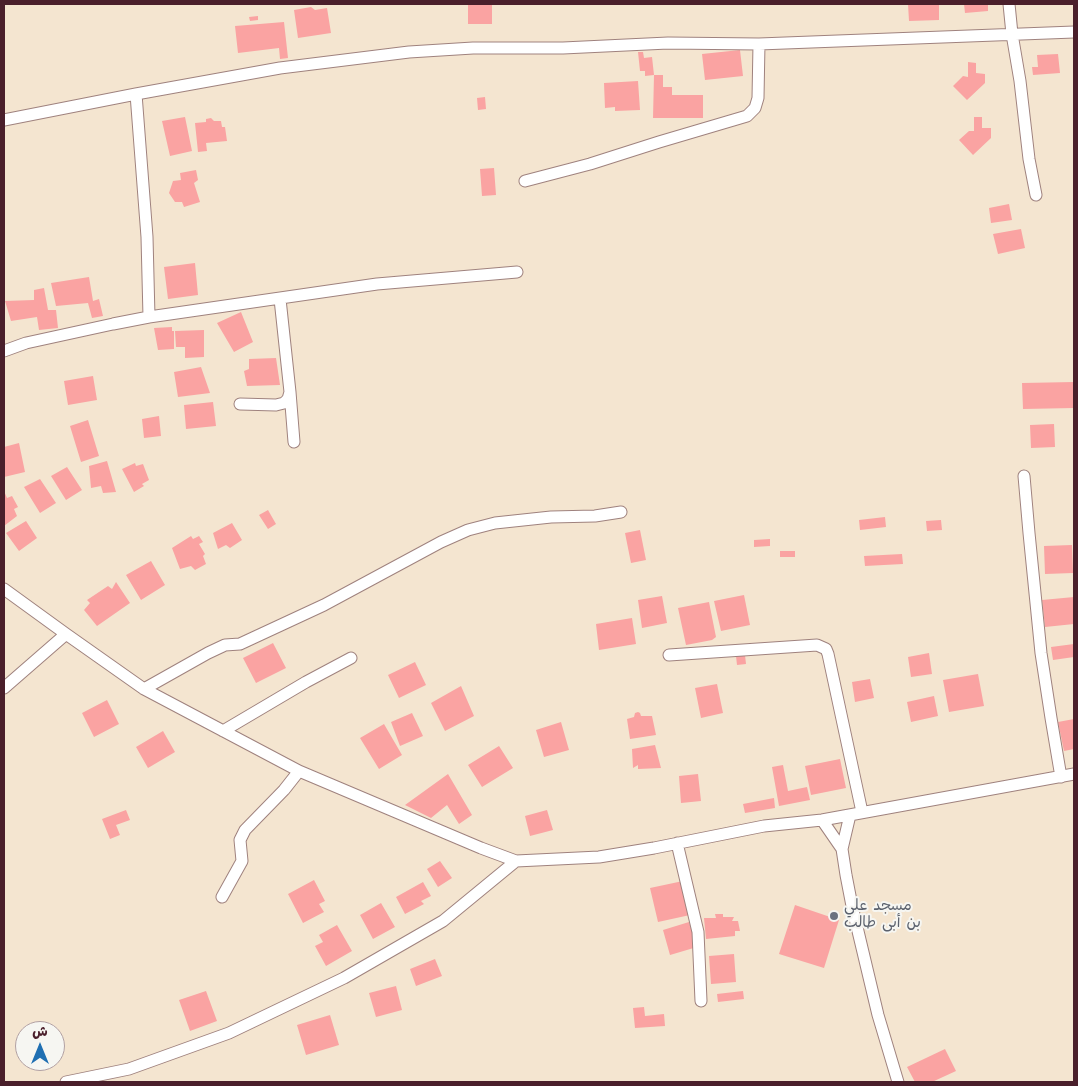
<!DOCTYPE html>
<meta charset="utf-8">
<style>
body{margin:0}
#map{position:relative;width:1078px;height:1086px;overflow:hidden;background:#f4e5d0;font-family:Kalam,"Playpen Sans Arabic",sans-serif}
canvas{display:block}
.frame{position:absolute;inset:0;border:5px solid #4a1f2b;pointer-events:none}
.north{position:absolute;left:15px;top:1021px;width:50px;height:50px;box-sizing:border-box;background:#f6f6f2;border:1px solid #b1a0a2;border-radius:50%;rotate:0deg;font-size:14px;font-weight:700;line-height:20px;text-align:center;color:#4a1f2b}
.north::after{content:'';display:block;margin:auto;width:18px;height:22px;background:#1f6fb2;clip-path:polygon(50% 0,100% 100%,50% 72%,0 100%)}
</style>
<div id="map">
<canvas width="1078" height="1086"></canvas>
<div class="frame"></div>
<div class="north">ش</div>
</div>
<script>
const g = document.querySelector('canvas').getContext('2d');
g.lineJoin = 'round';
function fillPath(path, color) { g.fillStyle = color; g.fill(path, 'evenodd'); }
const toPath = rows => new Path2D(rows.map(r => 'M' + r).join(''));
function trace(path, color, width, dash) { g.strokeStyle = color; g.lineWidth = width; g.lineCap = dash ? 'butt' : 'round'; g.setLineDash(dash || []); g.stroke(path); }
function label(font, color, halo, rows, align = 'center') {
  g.font = font + ' Kalam,"Playpen Sans Arabic",sans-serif'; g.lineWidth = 4; g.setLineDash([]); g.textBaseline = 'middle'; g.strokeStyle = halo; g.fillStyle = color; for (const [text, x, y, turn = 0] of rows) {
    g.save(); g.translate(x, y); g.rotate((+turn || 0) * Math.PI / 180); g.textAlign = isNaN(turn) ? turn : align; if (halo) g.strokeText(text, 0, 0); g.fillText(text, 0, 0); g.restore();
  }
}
fillPath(toPath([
 [468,4,492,4,492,24,468,24],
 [908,4,939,4,939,20,909,21],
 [964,4,988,4,988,11,965,13],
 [311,7,315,10,327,8,331,33,298,38,294,10],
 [258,16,258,20,250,21,249,17],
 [284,22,288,58,280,59,279,48,238,53,235,26],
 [740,50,743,76,705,80,702,54],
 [638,52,643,52,644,58,652,57,654,75,645,76,645,71,640,71],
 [1058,54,1060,73,1033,75,1032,67,1038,67,1037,55],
 [968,62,976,63,976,73,985,74,985,83,967,100,953,86,963,76,968,77],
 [654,75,663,75,663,87,672,87,672,95,703,95,703,118,653,118],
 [638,81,640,110,615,111,615,107,605,108,604,83],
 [485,97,486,109,478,110,477,98],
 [185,117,192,151,170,156,162,121],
 [974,117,982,117,982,128,991,128,991,138,973,155,959,140,969,131,974,131],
 [211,118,214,121,221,121,222,127,225,127,227,141,206,143,207,151,198,152,195,123,206,122,206,119],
 [494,168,496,195,482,196,480,169],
 [196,170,198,180,194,183,200,202,184,207,182,202,175,202,169,193,173,181,181,180,180,173],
 [1009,204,1012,220,991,223,989,208],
 [1021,229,1025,248,998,254,993,234],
 [195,263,198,295,168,299,164,267],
 [89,277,93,301,99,299,103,316,92,318,88,303,56,306,51,283],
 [44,288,48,310,56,310,58,328,39,330,37,317,11,321,5,301,34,300,34,290],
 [241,312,253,342,234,352,217,323],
 [172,327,172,331,174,331,174,349,158,350,154,328],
 [204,330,204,357,185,358,185,347,176,347,175,331],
 [276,358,280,385,247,386,244,371,249,369,249,359],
 [201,367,210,393,178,397,174,372],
 [93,376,97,400,68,405,64,381],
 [1074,382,1074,408,1023,409,1022,383],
 [213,402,216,426,186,429,184,405],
 [159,416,161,436,144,438,142,419],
 [88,420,99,456,81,462,70,426],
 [1054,424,1055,447,1031,448,1030,425],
 [19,443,25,472,4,477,4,447],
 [107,461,116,492,103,493,101,486,91,488,89,466],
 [135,463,136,466,143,464,149,480,142,484,144,486,134,492,122,469],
 [67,467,82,490,66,500,51,476],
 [40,479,56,503,40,513,24,487],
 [4,491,7,498,12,496,18,507,14,509,17,516,4,526],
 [268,510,276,524,268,529,259,515],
 [885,517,886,527,860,530,859,520],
 [941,520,942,530,927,531,926,521],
 [26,521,37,538,19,551,6,533],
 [232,523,242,540,230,548,226,545,218,549,213,533],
 [640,530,646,560,631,563,625,533],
 [191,536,193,539,199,536,203,542,199,544,205,554,203,556,206,564,195,570,191,566,180,569,172,548],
 [770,539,770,546,754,547,754,540],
 [1072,545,1073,573,1045,574,1044,546],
 [780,551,795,551,795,557,780,557],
 [902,554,903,564,865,566,864,556],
 [151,561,165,585,141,600,126,575],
 [116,582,130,603,97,626,84,610,90,603,87,600,108,586,112,589],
 [744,595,750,625,721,631,714,601],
 [662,596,667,623,642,628,638,600],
 [1074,597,1074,624,1045,627,1042,600],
 [709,602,716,637,712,640,686,645,678,608],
 [632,618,636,644,599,650,596,624],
 [273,643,286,668,256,683,243,658],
 [1074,644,1074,657,1053,660,1051,647],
 [929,653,932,674,911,677,908,657],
 [745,655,746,664,737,665,736,656],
 [415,662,426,685,399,698,388,675],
 [978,674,984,706,949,712,943,680],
 [870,679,874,698,855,702,852,682],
 [717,684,723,713,701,718,695,688],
 [461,686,474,716,445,731,431,703],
 [934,696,938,716,911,722,907,702],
 [107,700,119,724,94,737,82,713],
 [638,712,640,713,641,716,652,716,656,735,630,739,627,719,634,717,635,713],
 [412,713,423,736,400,746,391,722],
 [1074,719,1074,749,1064,751,1058,722],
 [561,722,569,750,544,757,536,730],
 [384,724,402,755,379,769,360,738],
 [163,731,175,752,148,768,136,747],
 [655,745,661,768,638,769,638,765,633,768,632,749],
 [499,746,513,768,482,787,468,765],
 [840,759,846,788,811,795,805,766],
 [783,765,788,791,807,787,810,800,779,806,772,767],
 [448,774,472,815,459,824,447,805,431,818,405,805],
 [698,774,701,801,681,803,679,776],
 [774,798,775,808,745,813,743,804],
 [126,810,130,820,116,825,120,835,110,839,102,819],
 [547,810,553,830,530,836,525,816],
 [440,861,452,878,438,887,427,869],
 [314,880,325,901,319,904,324,912,303,923,288,894],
 [683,881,690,915,658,922,650,888],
 [423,882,431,896,421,901,424,904,405,914,396,897],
 [381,903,395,927,373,939,360,915],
 [795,905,839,920,824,968,779,954],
 [715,914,723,914,723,917,734,917,732,921,738,921,740,931,735,931,735,936,706,939,704,918,716,918],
 [689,922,697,947,670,955,663,930],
 [337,925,352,951,326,966,315,946,323,942,319,935],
 [734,954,736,982,711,984,709,956],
 [435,959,442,976,416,986,410,969],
 [396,986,402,1010,376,1017,369,993],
 [206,991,217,1021,190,1031,179,1000],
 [743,991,744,999,718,1002,717,994],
 [644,1007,645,1016,664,1014,665,1026,635,1028,633,1008],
 [330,1015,339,1045,306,1055,297,1025],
 [945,1049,956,1071,932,1082,915,1082,907,1067]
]), '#faa3a2');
const minor = toPath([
 [1009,4,1012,34,1020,81,1029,159,1036,195],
 [136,94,147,237,149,317],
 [4,120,136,94,280,68,409,52,473,48,563,48,668,43,759,44,1074,32],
 [525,181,590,164,659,142,747,116,755,108,758,98,759,44],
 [280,299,290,392,294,442],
 [4,351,26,343,113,324,149,317,377,284,517,272],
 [240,404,276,405,284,403,288,399,290,392],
 [1024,476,1029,533,1041,653,1051,718,1061,777],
 [4,589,66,634,144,689,299,771,481,848,516,861,599,857,654,848,764,826,822,820,1074,774],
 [669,655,817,645,826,649,828,654,862,812],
 [4,688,66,634],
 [144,689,208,653,225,645,240,644,324,605,441,542,468,530,495,523,551,517,595,516,621,512],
 [223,731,306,682,351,658],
 [850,815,842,849,846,875,852,906,878,1015,898,1082],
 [822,820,842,849],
 [677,843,698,932,701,1001],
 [222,897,242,861,240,840,245,830,284,790,299,771],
 [66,1082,129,1069,229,1033,344,978,443,921,516,861]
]);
trace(minor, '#9f827e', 13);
trace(minor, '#fff', 11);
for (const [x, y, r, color] of [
 [834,916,5,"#6b7280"]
]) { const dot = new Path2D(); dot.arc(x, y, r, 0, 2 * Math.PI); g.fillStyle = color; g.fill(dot); trace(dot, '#f6f6f2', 2); }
label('15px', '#5b616d', '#f6f6f2', [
 ["مسجد علي",844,907],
 ["بن أبى طالب",844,924]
], 'left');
</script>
